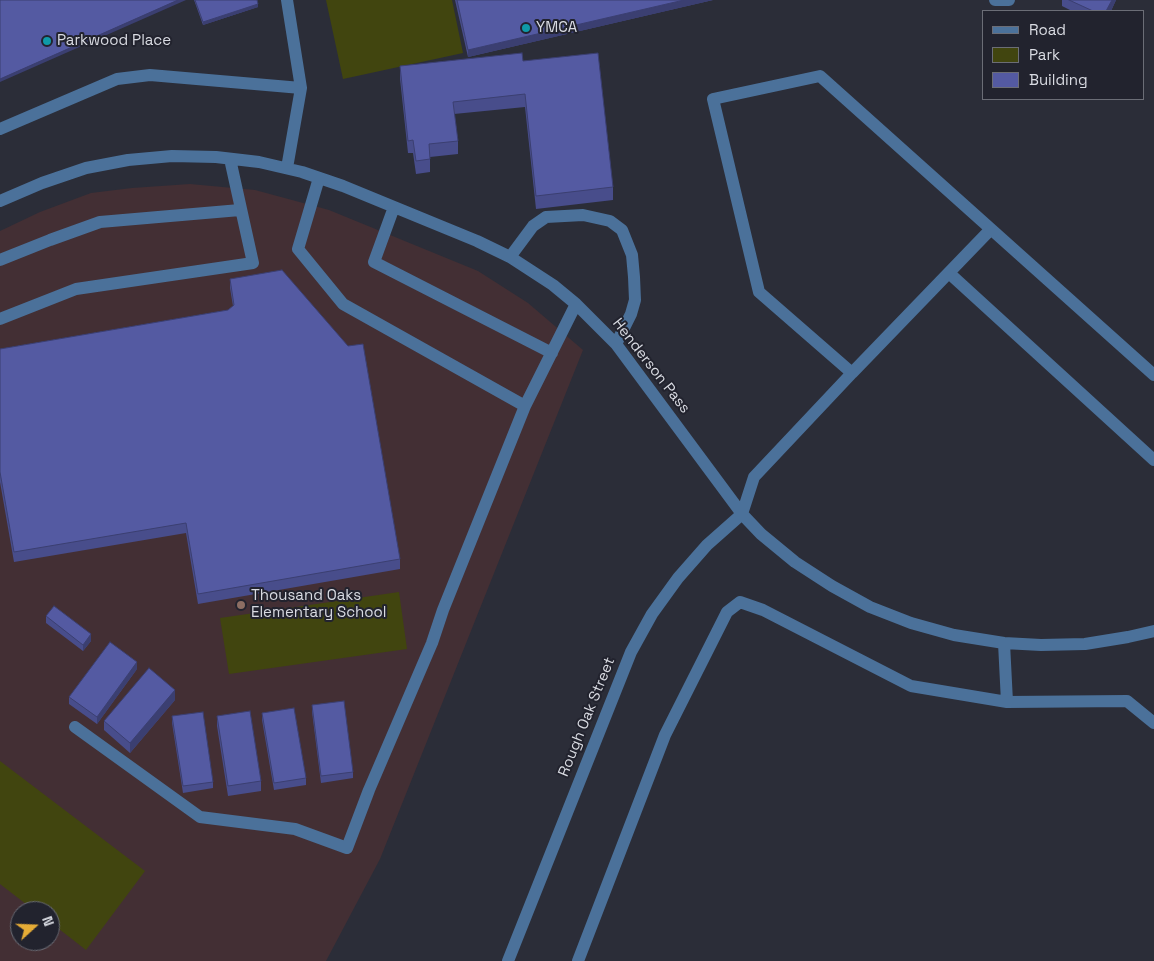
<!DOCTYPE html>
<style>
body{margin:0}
#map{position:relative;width:1154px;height:961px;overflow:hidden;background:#2b2d38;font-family:"Space Grotesk",sans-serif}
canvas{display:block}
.legend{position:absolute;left:982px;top:10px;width:162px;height:90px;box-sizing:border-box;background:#22232e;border:1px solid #6b6d76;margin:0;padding:6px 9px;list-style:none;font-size:15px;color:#d9dbe2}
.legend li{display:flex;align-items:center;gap:10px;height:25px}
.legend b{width:25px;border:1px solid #6b6d76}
.north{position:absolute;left:10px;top:901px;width:50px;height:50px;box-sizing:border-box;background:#22232e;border:1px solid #6b6d76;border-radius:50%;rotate:70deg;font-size:14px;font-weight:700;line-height:20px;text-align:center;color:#d9dbe2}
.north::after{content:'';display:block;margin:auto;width:18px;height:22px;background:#e6ac36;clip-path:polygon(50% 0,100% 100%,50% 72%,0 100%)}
</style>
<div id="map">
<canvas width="1154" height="961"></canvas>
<ul class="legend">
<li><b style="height:6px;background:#4b719a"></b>Road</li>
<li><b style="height:14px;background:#41450f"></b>Park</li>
<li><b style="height:14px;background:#545aa2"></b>Building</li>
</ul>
<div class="north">N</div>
</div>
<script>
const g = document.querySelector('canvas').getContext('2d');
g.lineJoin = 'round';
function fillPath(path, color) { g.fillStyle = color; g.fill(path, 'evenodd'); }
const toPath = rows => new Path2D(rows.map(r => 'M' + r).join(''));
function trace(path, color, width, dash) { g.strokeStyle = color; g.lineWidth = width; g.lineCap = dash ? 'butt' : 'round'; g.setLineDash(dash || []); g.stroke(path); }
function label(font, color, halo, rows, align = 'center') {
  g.font = font + ' "Space Grotesk",sans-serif'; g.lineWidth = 4; g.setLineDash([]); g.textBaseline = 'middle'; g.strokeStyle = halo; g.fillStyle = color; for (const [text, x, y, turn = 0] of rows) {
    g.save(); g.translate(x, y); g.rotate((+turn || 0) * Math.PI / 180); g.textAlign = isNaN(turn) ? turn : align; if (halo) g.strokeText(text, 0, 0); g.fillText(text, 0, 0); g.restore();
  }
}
fillPath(toPath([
 [190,184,255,190,329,210,478,271,528,303,583,350,380,859,326,961,0,961,0,231,40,212,91,193,132,188],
 [20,911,50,911,50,941,20,941]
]), '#432f34');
fillPath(toPath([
 [326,0,452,0,463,53,343,79],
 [399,592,407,649,229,674,220,618],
 [0,761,145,871,86,950,50,922,50,911,35,911,0,884]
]), '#41450f');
trace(toPath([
 [287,0,301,88],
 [995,0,1009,0],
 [0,129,117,79,150,75,301,88,287,168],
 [319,178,298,249,343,304,525,406,576,304],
 [0,201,42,183,86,168,128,160,172,156,216,157,259,162,302,172,343,186,477,241,510,257,553,285,576,304,616,344,742,514,761,534,795,562,832,586,870,607,911,623,954,635,1004,643,1041,645,1085,644,1128,637,1154,631],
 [394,207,374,262,552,353],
 [510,257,533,226,546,217,583,215,610,221,622,230,632,255,634,277,635,300,631,314,616,344],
 [0,260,50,240,100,222,240,210],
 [949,273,1154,460],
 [0,319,76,289,253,263,230,159],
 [852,373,991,229],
 [1007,702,1127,701,1154,723],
 [75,727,200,817,295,829,347,848,369,790,432,643,443,610,525,406],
 [508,961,631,652,652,614,678,578,707,545,742,514,754,477,852,373,759,292,713,99,820,76,1154,375],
 [578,961,665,735,727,612,740,602,763,610,911,686,1007,702,1004,643]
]), '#4b719a', 12);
fillPath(toPath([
 [194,0,257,0,258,7,203,25],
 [455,0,713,0,468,57],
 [1062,0,1116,0,1111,11,1072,11,1062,6],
 [523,61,613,187,613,200,536,209,525,107,454,114,458,141,458,154,430,157,430,172,416,174,413,153,408,153,400,79,400,66],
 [230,279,400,559,400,569,198,604,186,533,14,562,0,482,0,349,228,310,233,306,230,288],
 [46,616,91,641,83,651,46,623],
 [137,669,97,724,69,704,69,697],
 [175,700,130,753,104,730,104,721],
 [312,705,353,772,353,778,321,783,312,712],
 [262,713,306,778,306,785,274,790,262,720],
 [172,716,213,782,213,788,183,793,172,723],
 [217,716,261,781,261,791,228,796,217,726]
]), '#484d8b');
fillPath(toPath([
 [178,0,186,0,0,82,0,79],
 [684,0,713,0,468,57,468,50],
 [1112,0,1116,0,1111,11,1106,11],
 [258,4,258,7,203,25,203,22],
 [91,634,91,641,83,651,83,645],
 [137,662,137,669,97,724,97,717],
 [175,690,175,700,130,753,130,743]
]), '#3b3f71');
const building = toPath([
 [0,0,178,0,0,79,0,0],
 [195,0,257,0,258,4,203,22,195,0],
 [457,0,684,0,468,50,457,0],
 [1069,0,1112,0,1106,11,1093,11,1069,0],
 [522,53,523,61,598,53,613,187,536,196,525,94,453,102,458,141,429,144,430,159,416,161,413,140,408,141,400,66,522,53],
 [282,270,348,346,363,344,400,559,198,594,186,523,14,552,0,472,0,349,228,310,234,305,230,279,282,270],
 [54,606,91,634,83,645,46,616,54,606],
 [110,642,137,662,97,717,69,697,110,642],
 [149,668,175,690,130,743,104,721,149,668],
 [344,701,353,772,321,776,312,705,344,701],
 [294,708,306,778,274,783,262,713,294,708],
 [250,711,261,781,228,786,217,716,250,711],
 [203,712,213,782,183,786,172,716,203,712]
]);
fillPath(building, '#545aa2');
trace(building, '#3b3f71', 1);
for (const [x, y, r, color] of [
 [526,28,5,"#0f9aa8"],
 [47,41,5,"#0f9aa8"],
 [241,605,5,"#8d6e63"]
]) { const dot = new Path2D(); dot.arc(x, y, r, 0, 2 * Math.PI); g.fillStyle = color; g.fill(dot); trace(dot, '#22232e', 2); }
label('15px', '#d9dbe2', '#22232e', [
 ["YMCA",536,28],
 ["Parkwood Place",57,41],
 ["Thousand Oaks",251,596],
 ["Elementary School",251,613]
], 'left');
label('15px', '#d9dbe2', '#22232e', [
 ["Henderson Pass",651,366,52],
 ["Rough Oak Street",587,717,-68]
]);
</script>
